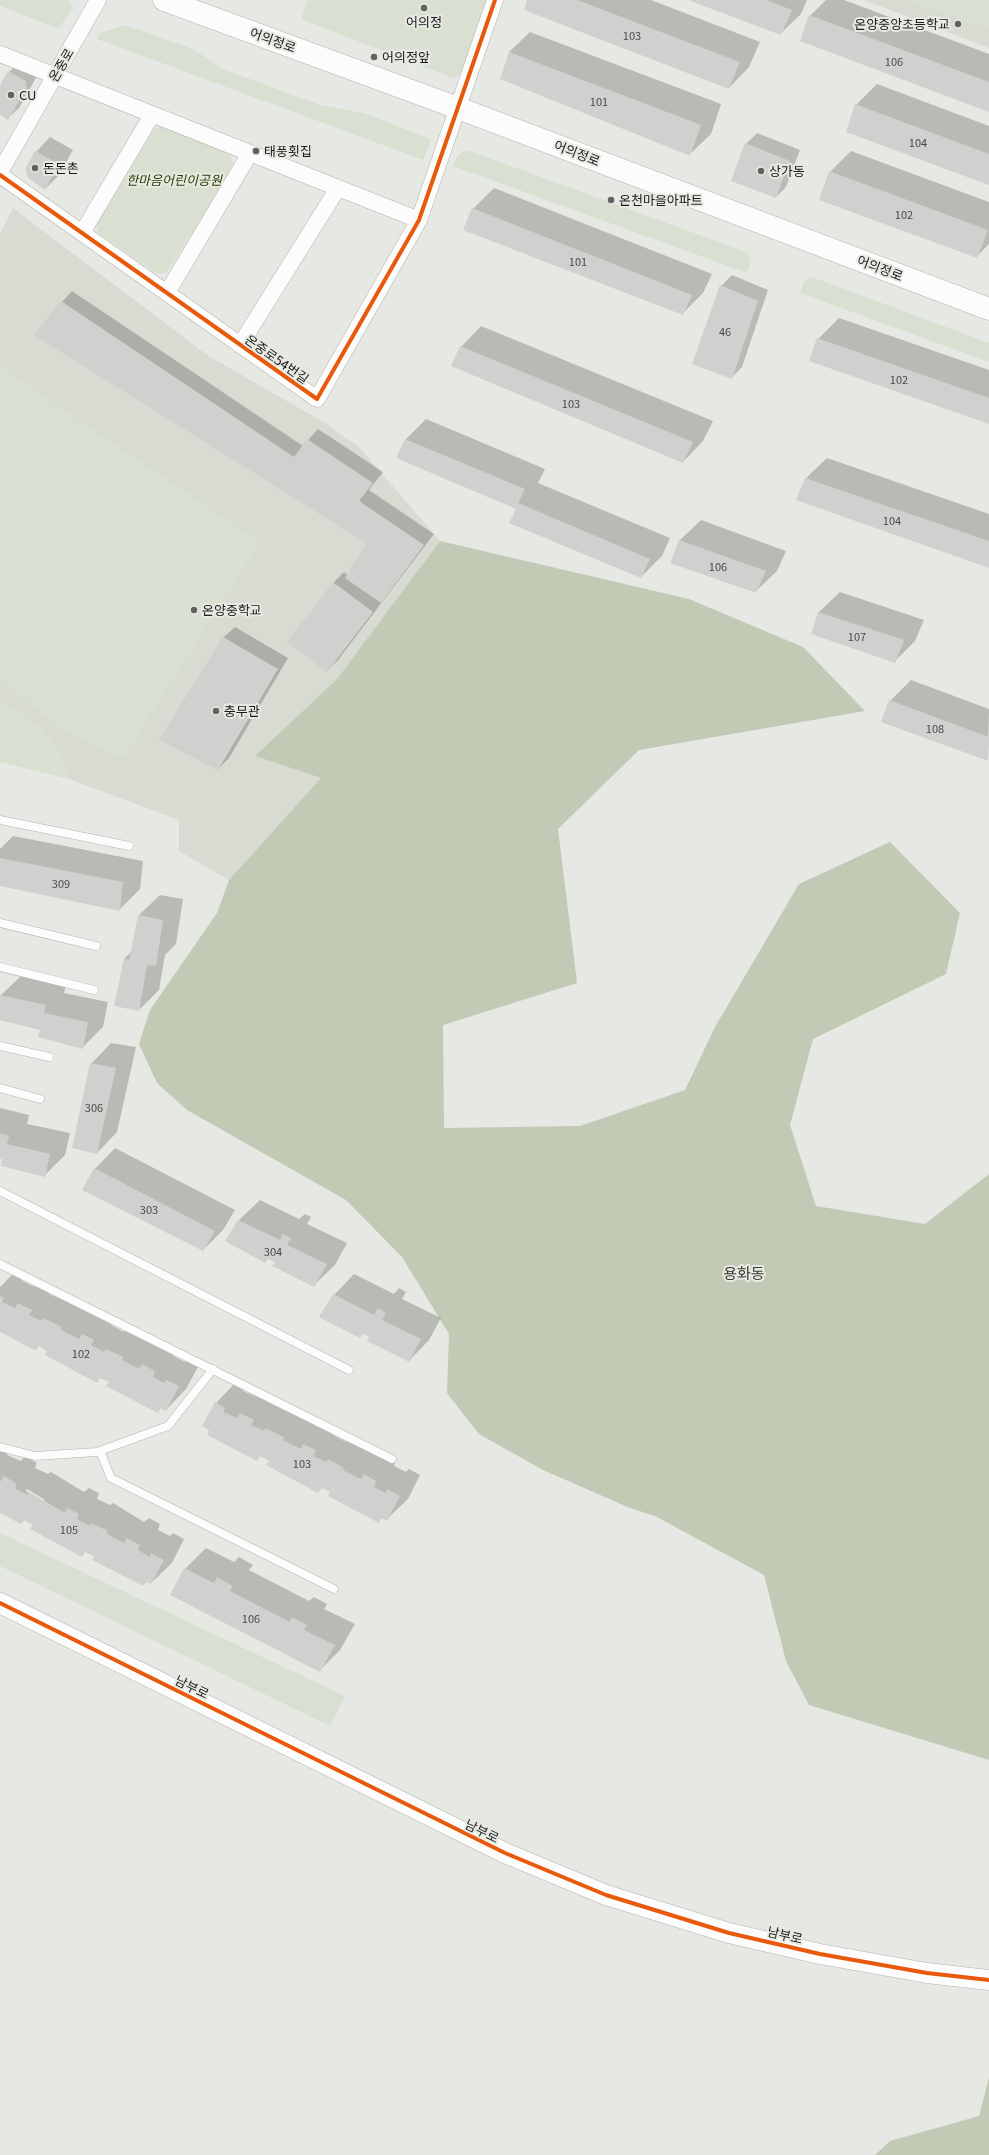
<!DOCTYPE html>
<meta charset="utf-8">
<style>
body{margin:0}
canvas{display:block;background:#e6e8e4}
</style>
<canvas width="989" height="2155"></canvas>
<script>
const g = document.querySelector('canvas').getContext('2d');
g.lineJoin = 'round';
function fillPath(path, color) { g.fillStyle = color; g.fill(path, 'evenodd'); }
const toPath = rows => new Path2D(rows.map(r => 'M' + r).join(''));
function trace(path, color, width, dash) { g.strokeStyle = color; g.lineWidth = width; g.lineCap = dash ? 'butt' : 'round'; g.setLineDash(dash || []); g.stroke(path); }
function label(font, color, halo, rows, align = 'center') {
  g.font = font + ' Georgia,"Noto Sans KR",serif'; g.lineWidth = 4; g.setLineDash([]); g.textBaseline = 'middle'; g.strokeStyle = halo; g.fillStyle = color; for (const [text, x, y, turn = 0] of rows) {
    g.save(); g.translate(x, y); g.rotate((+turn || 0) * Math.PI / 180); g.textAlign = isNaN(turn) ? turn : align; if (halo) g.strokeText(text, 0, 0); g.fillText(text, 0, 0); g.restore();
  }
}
fillPath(toPath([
 [864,0,989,0,989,48],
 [13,208,207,355,325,423,359,447,440,541,337,679,255,756,321,778,229,880,179,851,179,820,69,779,61,754,42,729,0,702,0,234]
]), '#d7dbd1');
fillPath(toPath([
 [0,0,67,0,70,1,72,8,59,29,0,6],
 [308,0,487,0,462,75,453,78,301,19],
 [903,0,989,0,989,28],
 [125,25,193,49,223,69,320,105,364,113,431,139,423,160,97,39,100,33],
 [162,126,230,154,235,169,166,273,157,274,97,232,97,222,153,129],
 [467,150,746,252,751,260,747,273,453,166,458,155],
 [812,277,989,343,989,362,800,293,805,280],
 [0,367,260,542,123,758,54,724,0,677],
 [0,702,42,729,61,754,69,779,0,762],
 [0,1533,345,1696,330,1726,0,1566]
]), '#dae0d1');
fillPath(toPath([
 [440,541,689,599,803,647,865,711,639,750,558,829,577,983,443,1025,444,1128,580,1126,685,1090,715,1027,799,884,890,842,960,913,946,974,813,1039,790,1125,816,1206,925,1224,989,1174,989,1760,809,1705,786,1661,764,1575,655,1516,630,1508,543,1470,479,1434,447,1393,449,1334,402,1257,346,1200,187,1110,157,1083,139,1044,150,1010,217,913,229,880,321,778,255,756,337,679],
 [989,2078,989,2155,875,2155,890,2141,979,2116]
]), '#c2c9b5');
fillPath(toPath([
 [528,0,651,0,760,42,749,67,729,88],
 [690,0,807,0,801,14,780,34],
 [826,0,844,0,989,54,989,111,810,16],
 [530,32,721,104,711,134,690,154,509,52],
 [20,61,36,71,36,78,19,108,8,118,0,114,0,87,9,72],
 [877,84,989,126,989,184,856,105],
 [757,133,800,150,786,187,776,197,746,144],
 [50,137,73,150,59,175,45,189,26,169,36,152],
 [851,151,989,202,989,244,976,257,830,172],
 [494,188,712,274,703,293,682,314,473,209],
 [732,275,768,290,742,367,731,378,721,286],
 [72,291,303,446,318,429,383,472,369,490,434,534,338,660,327,671,333,583,344,572,348,575,368,543,62,302],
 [839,318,989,370,989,423,818,339],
 [481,326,713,421,703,441,683,462,461,347],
 [426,419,545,469,538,483,670,538,662,556,641,577,517,508,397,457,406,439],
 [827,458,989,514,989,566,806,478],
 [701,520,786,551,777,571,756,591,672,562,680,540],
 [840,592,924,620,915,641,894,662,813,633,819,612],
 [235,627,288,658,229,758,218,769,161,740,224,637],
 [911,680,989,709,988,760,882,721,890,701],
 [13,836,143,861,140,889,119,910,0,885,0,849],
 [160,895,183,899,176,944,165,955,159,990,139,1010,124,959,132,951,139,915],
 [22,975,66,984,64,993,108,1002,103,1027,82,1048,41,1029,0,1019,1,995],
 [111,1043,136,1047,117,1132,97,1153,91,1064],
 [0,1108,29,1115,27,1124,70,1133,65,1155,44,1176,0,1158],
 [115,1148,235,1210,223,1230,203,1250,95,1169],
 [260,1200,299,1219,305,1214,311,1217,307,1224,347,1243,335,1265,314,1285,276,1262,226,1241,239,1220],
 [15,1272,24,1277,22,1281,35,1287,40,1283,52,1289,49,1294,63,1300,65,1298,99,1318,103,1314,114,1319,111,1325,124,1332,127,1329,143,1337,142,1339,159,1348,163,1344,175,1350,173,1356,185,1362,187,1359,199,1365,186,1389,166,1410,162,1407,158,1411,101,1377,96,1382,40,1345,35,1349,0,1331,0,1287],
 [354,1274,394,1294,399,1288,406,1292,402,1299,441,1318,429,1340,409,1361,364,1333,359,1337,334,1295],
 [236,1382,245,1387,243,1391,257,1397,261,1393,273,1399,271,1404,284,1410,287,1408,304,1417,303,1419,320,1428,325,1424,336,1429,333,1435,346,1442,349,1439,380,1458,385,1454,396,1460,394,1466,406,1472,409,1469,420,1475,408,1499,387,1519,383,1517,379,1521,332,1492,261,1455,257,1459,211,1429,216,1403],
 [0,1446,9,1451,7,1455,21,1461,25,1456,37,1463,35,1468,48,1474,51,1472,84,1492,89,1488,99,1493,97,1499,110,1505,113,1503,144,1522,149,1518,160,1524,158,1530,170,1536,173,1533,184,1539,172,1563,151,1583,147,1581,143,1585,96,1555,86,1551,82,1555,25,1519,21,1523,0,1512],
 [27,1489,45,1500,43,1501,26,1491],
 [206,1548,234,1562,239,1557,253,1565,249,1570,309,1601,314,1597,327,1604,324,1609,355,1624,340,1650,320,1670,185,1569]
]), '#0003');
fillPath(toPath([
 [527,0,577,0,740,62,729,89,524,10],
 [688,0,766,0,792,10,781,35],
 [809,15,989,82,989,112,800,41],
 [509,52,701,125,690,156,500,79],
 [8,71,26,81,26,89,8,120,0,115,0,85],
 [855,104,989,154,989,185,846,132],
 [745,143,790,161,776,198,731,181],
 [35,151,59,164,45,190,28,178,25,169],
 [829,171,988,230,977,258,819,200],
 [472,208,692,295,683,315,463,230],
 [720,285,758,301,732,379,692,364],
 [61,301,294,457,307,439,373,483,359,501,424,545,381,603,345,578,366,543,34,335],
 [817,338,989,398,989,424,809,361],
 [460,346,693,442,683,463,451,366],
 [405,439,525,489,518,503,650,559,641,578,509,523,516,509,396,458],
 [805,478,989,541,989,568,796,500],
 [679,540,766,571,756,593,670,563],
 [333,582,373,612,327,672,287,642],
 [818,612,904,640,895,663,811,634],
 [223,637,278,669,218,770,159,740],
 [889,700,989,737,988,761,881,722],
 [0,858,123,882,120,911,0,886],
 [138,915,163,920,156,966,147,965,139,1011,114,1006,124,958,129,960],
 [0,995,46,1005,44,1013,88,1022,83,1049,38,1037,40,1030,0,1020],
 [90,1063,116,1068,97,1154,72,1148],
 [0,1133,9,1136,7,1144,50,1154,45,1177,1,1166,2,1159,0,1159],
 [94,1168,215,1231,203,1251,82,1190],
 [238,1220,280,1240,283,1234,291,1238,287,1245,327,1264,314,1287,272,1266,275,1262,268,1259,265,1263,225,1241],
 [333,1294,374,1315,378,1308,386,1313,382,1320,421,1339,409,1362,367,1341,369,1337,363,1333,360,1338,319,1317],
 [0,1296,4,1298,2,1302,15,1308,18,1303,32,1310,29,1315,42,1321,43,1318,62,1327,61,1330,79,1339,82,1334,94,1340,91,1345,104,1352,106,1349,123,1357,122,1360,139,1369,142,1364,155,1371,153,1377,164,1383,166,1380,179,1386,166,1411,160,1408,158,1413,106,1386,109,1382,100,1378,97,1383,45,1355,47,1351,38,1346,36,1351,0,1332],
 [215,1402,225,1408,223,1412,237,1418,240,1413,254,1420,251,1425,264,1431,265,1428,284,1437,283,1440,301,1449,303,1444,316,1450,313,1456,326,1462,328,1459,344,1468,343,1470,361,1479,364,1474,376,1481,374,1487,386,1493,387,1489,400,1496,387,1521,382,1518,379,1523,328,1496,330,1492,322,1488,318,1493,266,1465,269,1461,260,1456,257,1461,207,1435,209,1430,202,1426],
 [4,1476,17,1484,15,1489,28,1495,29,1492,65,1513,67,1508,79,1514,77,1519,90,1526,91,1523,108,1531,107,1534,124,1543,127,1538,140,1545,138,1550,150,1557,151,1553,164,1560,151,1584,146,1582,143,1586,92,1560,94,1556,85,1552,82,1557,30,1529,33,1525,24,1520,21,1524,0,1513,0,1482],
 [184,1568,214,1583,217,1577,233,1586,230,1591,290,1622,292,1617,307,1625,304,1630,335,1645,320,1672,170,1595]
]), '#d0d1ce');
const service = toPath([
 [0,820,129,846],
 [0,923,96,946],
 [0,967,94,990],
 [0,1046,49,1057],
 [0,1088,40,1099],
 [0,1191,349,1370],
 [0,1264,392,1459],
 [0,1447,35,1456,97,1452,168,1426,213,1369],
 [100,1451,111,1478,334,1589]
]);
const minor = toPath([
 [0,54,419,220],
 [0,172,98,0],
 [0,175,317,399,419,220,495,0],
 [82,233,152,115],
 [167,293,250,153],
 [240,345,338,188]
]);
const tertiary = toPath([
 [0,1603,505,1853,606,1895,729,1933,820,1954,927,1973,989,1980]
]);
const secondary = toPath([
 [164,0,458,108,989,309]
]);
trace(service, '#b2b4b0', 9);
trace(minor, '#b2b4b0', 17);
trace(tertiary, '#b2b4b0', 21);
trace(secondary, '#b2b4b0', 23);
trace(service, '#fbfcfb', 8);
trace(minor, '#fbfcfb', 16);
trace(tertiary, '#fbfcfb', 20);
trace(secondary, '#fbfcfb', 22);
trace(toPath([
 [0,175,317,399,419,220,495,0],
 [0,1603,505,1853,606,1895,729,1933,820,1954,927,1973,989,1980]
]), '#e8590c', 4);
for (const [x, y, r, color] of [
 [424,8,4,"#626361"],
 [958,24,4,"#626361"],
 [374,57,4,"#626361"],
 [11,95,4,"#626361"],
 [256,151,4,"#626361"],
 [35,168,4,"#626361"],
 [761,171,4,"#626361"],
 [611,200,4,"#626361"],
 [194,610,4,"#626361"],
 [216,711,4,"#626361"]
]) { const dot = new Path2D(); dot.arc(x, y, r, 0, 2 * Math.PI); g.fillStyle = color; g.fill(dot); trace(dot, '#e7eae2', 1.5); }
label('11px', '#484947', null, [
 ["103",632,36],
 ["106",894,62],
 ["101",599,102],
 ["104",918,143],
 ["102",904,215],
 ["101",578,262],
 ["46",725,332],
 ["102",899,380],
 ["103",571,404],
 ["104",892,521],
 ["106",718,567],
 ["107",857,637],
 ["108",935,729],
 ["309",61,884],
 ["306",94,1108],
 ["303",149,1210],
 ["304",273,1252],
 ["102",81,1354],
 ["103",302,1464],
 ["105",69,1530],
 ["106",251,1619]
]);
label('13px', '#1b1c1a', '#e7eae2', [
 ["어의정",424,22,"center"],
 ["온양중앙초등학교",950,24,"right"],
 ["어의정앞",382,57],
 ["CU",19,95],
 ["태풍횟집",264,151],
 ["돈돈촌",43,168],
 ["상가동",769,171],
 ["온천마을아파트",619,200],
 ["온양중학교",202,610],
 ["충무관",224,711]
], 'left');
label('13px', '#1b1c1a', '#e7eae2', [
 ["어의정로",273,40,20],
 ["온중로",61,65,-60],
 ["어의정로",577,153,21],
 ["어의정로",880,268,21],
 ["온중로54번길",277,359,35],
 ["남부로",192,1687,26],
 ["남부로",482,1831,26],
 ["남부로",785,1935,13]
]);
label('italic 13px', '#2d3b03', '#e7eae2', [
 ["한마음어린이공원",174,180]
]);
label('15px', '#393b35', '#e7eae2', [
 ["용화동",744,1273]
]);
</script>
